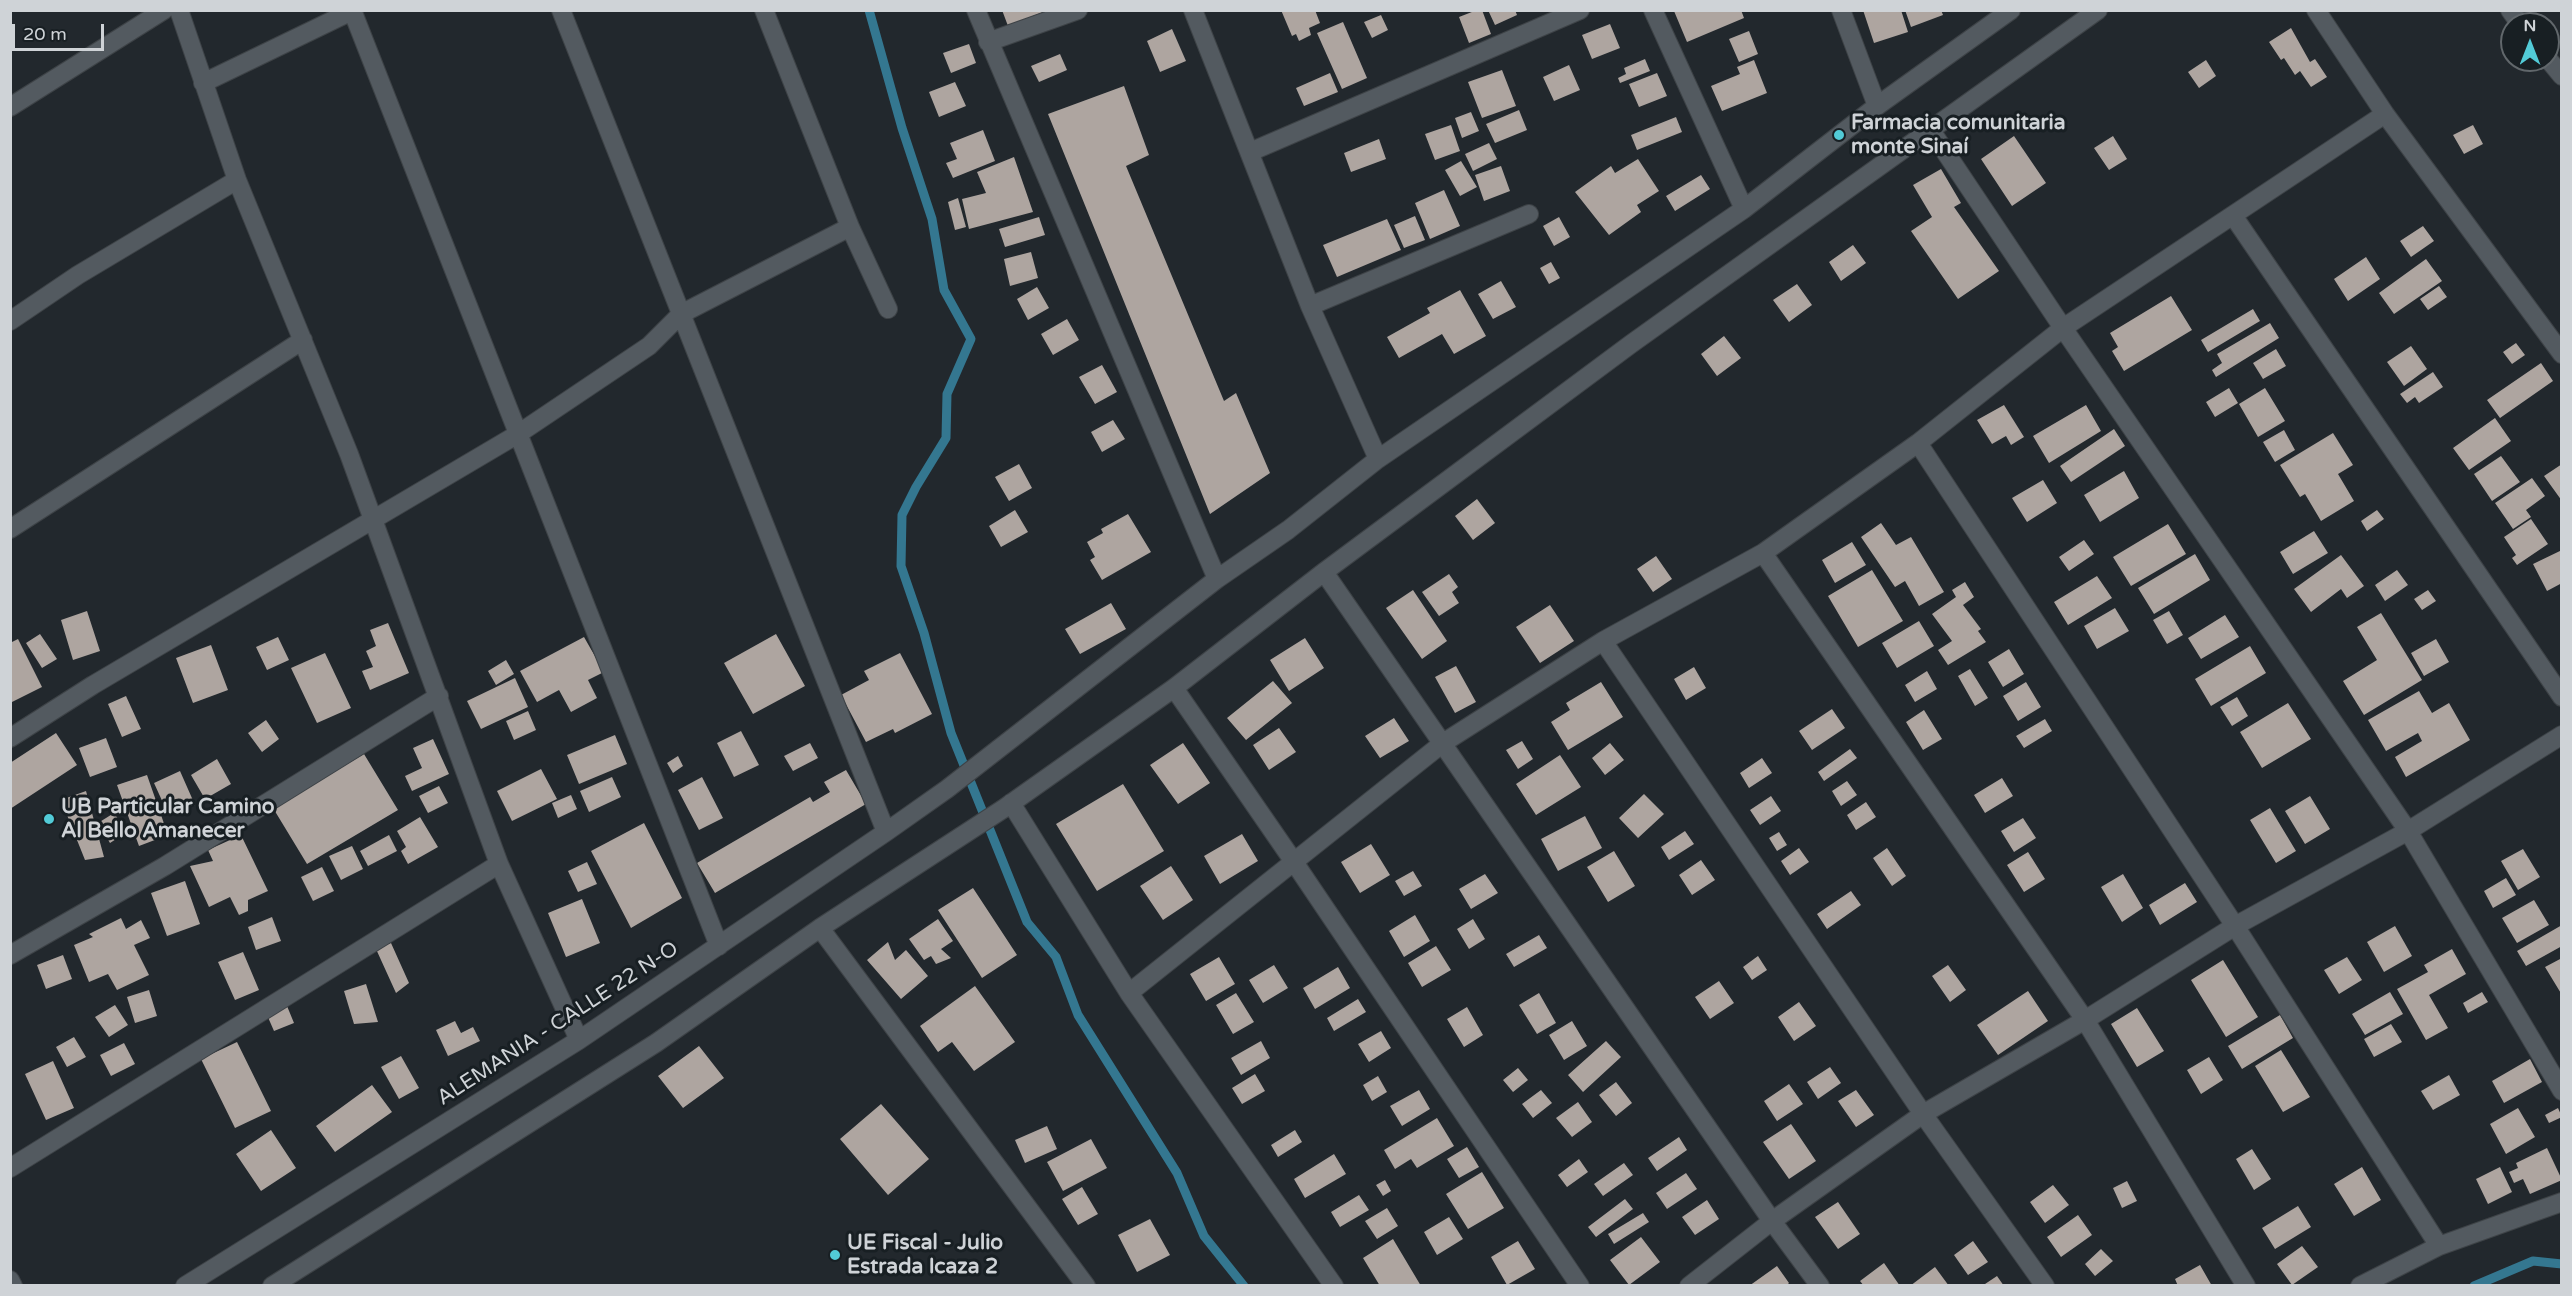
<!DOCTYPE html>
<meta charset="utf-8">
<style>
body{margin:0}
#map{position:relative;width:2572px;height:1296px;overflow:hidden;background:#22282d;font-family:"Varela Round",sans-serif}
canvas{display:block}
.frame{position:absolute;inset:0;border:12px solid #cfd3d7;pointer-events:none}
.north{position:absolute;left:2500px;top:12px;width:60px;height:60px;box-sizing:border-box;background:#181f23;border:2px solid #61676b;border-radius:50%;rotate:0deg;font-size:16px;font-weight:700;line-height:24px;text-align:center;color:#cfd3d7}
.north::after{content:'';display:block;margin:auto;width:21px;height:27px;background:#52cbd7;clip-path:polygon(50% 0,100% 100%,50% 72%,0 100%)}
.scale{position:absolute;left:12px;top:24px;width:92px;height:27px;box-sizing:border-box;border:3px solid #cfd3d7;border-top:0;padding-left:8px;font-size:18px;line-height:21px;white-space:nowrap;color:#cfd3d7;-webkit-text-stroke:4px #181f23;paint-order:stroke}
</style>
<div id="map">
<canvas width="2572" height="1296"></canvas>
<div class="frame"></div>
<div class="north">N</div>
<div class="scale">20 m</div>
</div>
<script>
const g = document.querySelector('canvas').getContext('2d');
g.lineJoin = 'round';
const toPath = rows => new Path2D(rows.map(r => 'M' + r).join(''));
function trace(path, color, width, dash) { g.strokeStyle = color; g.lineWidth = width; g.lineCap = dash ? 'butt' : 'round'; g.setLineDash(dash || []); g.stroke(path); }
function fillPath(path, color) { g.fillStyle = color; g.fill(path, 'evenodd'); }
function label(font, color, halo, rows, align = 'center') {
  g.font = font + ' "Varela Round",sans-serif'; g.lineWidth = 6; g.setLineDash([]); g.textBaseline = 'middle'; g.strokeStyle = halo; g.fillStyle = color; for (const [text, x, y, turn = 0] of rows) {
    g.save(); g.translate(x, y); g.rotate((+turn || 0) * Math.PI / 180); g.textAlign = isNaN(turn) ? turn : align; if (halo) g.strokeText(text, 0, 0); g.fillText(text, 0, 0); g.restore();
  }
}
trace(toPath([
 [869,10,902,128,932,219,944,290,971,339,947,394,946,438,916,487,902,515,901,566,924,633,951,733,1027,922,1056,957,1078,1015,1177,1173,1204,1236,1244,1286],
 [2474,1286,2533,1261,2562,1264]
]), '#347790', 9);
fillPath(toPath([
 [1002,10,1048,10,1008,26],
 [1281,10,1315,10,1320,23,1309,28,1311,35,1299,41,1296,34,1292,36],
 [1477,10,1482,10,1491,34,1469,43,1459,17],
 [1488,10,1515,10,1517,15,1495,25],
 [1741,10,1744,18,1687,42,1674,11],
 [1863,10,1901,10,1908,32,1874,43],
 [1905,10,1941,10,1943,15,1911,27],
 [1381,15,1388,30,1372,38,1364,22],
 [1343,22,1367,78,1342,89,1317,33],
 [1610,24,1620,48,1592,59,1582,35],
 [2291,28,2310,62,2315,59,2327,77,2311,87,2300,71,2295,75,2284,58,2281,60,2269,42],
 [1172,29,1186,61,1160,72,1147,41],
 [1749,31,1758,54,1739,62,1729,39],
 [969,44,976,63,951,73,943,53],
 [1060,54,1067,70,1039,82,1031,66],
 [1645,59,1650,71,1620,83,1618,78,1626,74,1624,68],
 [1754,60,1767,93,1722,111,1711,86,1740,74,1737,67],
 [2206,60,2216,76,2199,88,2188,72],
 [1569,65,1580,90,1554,101,1543,77],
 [1502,70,1516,106,1482,118,1468,82],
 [1330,73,1338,92,1304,106,1296,88],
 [1657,73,1667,96,1639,107,1629,84],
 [955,82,966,106,939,117,929,92],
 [1124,86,1149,155,1126,166,1224,401,1236,393,1270,473,1210,514,1048,114],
 [1519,110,1527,130,1495,143,1486,124],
 [1471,112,1479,131,1462,138,1455,118],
 [1676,117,1682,132,1637,150,1631,135],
 [1451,125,1460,151,1435,160,1425,134],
 [2473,125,2483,144,2464,154,2453,135],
 [983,130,995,161,953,178,946,163,957,159,950,143],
 [2014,136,2046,183,2012,206,1981,159],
 [2113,136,2127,159,2109,170,2094,148],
 [1379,139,1386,159,1351,172,1344,153],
 [1489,143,1497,159,1473,171,1465,154],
 [1014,157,1033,212,969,229,962,199,986,193,977,172],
 [1638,159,1659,191,1637,205,1641,212,1609,235,1575,192,1611,166,1615,173],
 [1461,161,1477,187,1460,196,1445,170],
 [1501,166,1510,191,1484,201,1475,175],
 [1941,169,1961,203,1954,207,1999,271,1958,299,1911,231,1932,217,1913,185],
 [1701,175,1710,189,1675,211,1666,196],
 [1444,190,1460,226,1430,239,1415,203],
 [958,198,966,227,955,230,948,202],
 [1415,216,1425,240,1404,248,1394,225],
 [1039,217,1045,235,1005,247,999,229],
 [1559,217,1570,237,1554,246,1543,226],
 [1387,219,1401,250,1337,277,1323,245],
 [2423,226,2434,241,2411,257,2400,241],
 [1853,245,1866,263,1841,281,1829,262],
 [1031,252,1038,278,1010,286,1004,259],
 [2366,257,2380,279,2348,301,2334,279],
 [2426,259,2442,281,2394,314,2379,293],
 [1551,262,1560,278,1549,284,1540,268],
 [1501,281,1516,307,1493,319,1478,294],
 [1797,284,1812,305,1789,322,1773,300],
 [2439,286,2447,297,2428,310,2420,299],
 [1037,287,1049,308,1028,320,1017,299],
 [1460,290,1486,336,1454,354,1442,334,1399,358,1387,337,1430,313,1427,308],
 [2171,296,2192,330,2124,371,2112,351,2118,347,2110,333],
 [2253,309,2260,321,2208,352,2201,340],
 [1067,319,1079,340,1053,355,1041,334],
 [2270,323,2279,338,2216,377,2212,370,2222,363,2217,354],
 [1724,336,1741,358,1717,376,1701,354],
 [2516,343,2525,355,2512,364,2503,352],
 [2411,346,2427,369,2404,386,2387,362],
 [2276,349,2286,366,2263,379,2253,363],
 [2541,363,2553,381,2500,418,2487,400],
 [1102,365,1117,392,1095,404,1079,377],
 [2433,372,2443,387,2419,403,2415,397,2407,403,2400,394],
 [2229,388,2238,403,2215,417,2206,402],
 [2265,388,2285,421,2258,437,2239,404],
 [2004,405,2024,437,2011,445,2006,436,1992,444,1977,420],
 [2086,405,2101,431,2049,463,2033,436],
 [2495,418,2511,441,2469,470,2453,448],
 [1113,420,1125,439,1102,452,1091,432],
 [2114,429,2125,446,2071,482,2060,466],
 [2284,430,2295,450,2275,462,2263,442],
 [2333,433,2353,465,2338,474,2354,501,2321,521,2305,494,2300,497,2280,465],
 [2501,456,2520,482,2492,501,2474,474],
 [1019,464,1032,488,1009,501,995,477],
 [2562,464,2562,501,2544,476],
 [2124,471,2139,498,2100,522,2084,495],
 [2532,478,2545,496,2526,510,2531,517,2513,529,2495,503],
 [2043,480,2057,503,2027,522,2012,498],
 [1477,499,1495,523,1473,540,1455,516],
 [1015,510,1028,532,1001,547,989,526],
 [2377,510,2384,519,2367,531,2361,521],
 [1128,514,1151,552,1102,580,1090,560,1095,557,1087,542,1103,533,1101,529],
 [2531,519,2548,544,2517,565,2512,558,2516,555,2504,537],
 [1881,523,1896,545,1911,537,1944,592,1919,606,1905,581,1895,587,1861,537],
 [2168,524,2186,554,2131,586,2113,557],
 [2314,531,2328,553,2293,574,2280,552],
 [2084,540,2094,554,2069,571,2059,557],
 [1852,542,1866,565,1835,583,1822,560],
 [2562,550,2562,583,2547,591,2533,564],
 [2195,554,2210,580,2154,614,2138,588],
 [2341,555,2364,586,2347,598,2341,589,2311,612,2294,589],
 [1656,556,1672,579,1653,592,1637,569],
 [1872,570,1903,621,1858,647,1828,596],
 [2397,570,2408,585,2385,601,2375,585],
 [1449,574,1458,587,1452,592,1459,603,1439,616,1422,592],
 [2097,576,2112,598,2068,625,2054,602],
 [1965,582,1974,597,1963,605,1981,629,1978,631,1986,642,1948,665,1938,650,1952,641,1932,614,1956,597,1952,590],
 [1413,590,1447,641,1422,659,1386,608],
 [2428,590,2436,601,2422,610,2414,599],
 [1111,603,1126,629,1080,654,1065,629],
 [1550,605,1574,641,1540,663,1516,627],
 [2115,608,2129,631,2097,649,2084,626],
 [87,611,100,651,73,660,61,620],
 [2169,611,2183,635,2167,644,2153,620],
 [2381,613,2422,680,2364,715,2343,681,2377,660,2357,627],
 [2225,615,2239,637,2201,659,2188,638],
 [1919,621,1934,646,1897,668,1882,643],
 [388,623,409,673,370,690,362,671,373,667,366,651,376,646,370,630],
 [40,634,57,659,42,668,26,643],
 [776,634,805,686,753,714,724,663],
 [278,637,289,660,267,670,256,647],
 [584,637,604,672,588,680,597,698,571,712,559,690,537,702,520,671],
 [1305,638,1324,668,1289,691,1270,660],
 [18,639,42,687,10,703,10,643],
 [2436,639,2449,662,2424,676,2411,653],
 [211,645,228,690,193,703,176,658],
 [2250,646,2266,673,2211,706,2195,679],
 [2009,649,2024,674,2003,687,1988,662],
 [325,653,351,708,317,723,291,668],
 [900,653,932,714,895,733,893,729,866,742,841,695,869,680,864,671],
 [506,660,514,674,496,685,488,671],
 [1456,666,1476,702,1455,713,1435,677],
 [1694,667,1706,688,1686,700,1674,679],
 [1970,669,1988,698,1975,706,1958,676],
 [1927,671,1937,689,1915,702,1905,685],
 [515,678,528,707,481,729,467,701],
 [1273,681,1292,703,1246,740,1227,718],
 [1601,682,1623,717,1568,750,1551,722,1570,710,1566,703],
 [2026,682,2041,707,2018,721,2003,696],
 [2419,691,2432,713,2449,703,2470,740,2406,777,2395,757,2422,741,2418,733,2386,751,2368,720],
 [126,696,141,729,122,737,108,704],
 [2237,697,2248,716,2232,726,2220,707],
 [2288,703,2311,739,2262,768,2240,732],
 [1832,709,1845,728,1812,750,1799,731],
 [1924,710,1942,739,1923,750,1906,722],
 [528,711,536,730,514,740,506,721],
 [1394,718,1409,741,1380,758,1365,736],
 [2045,719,2052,731,2024,748,2016,736],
 [266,720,279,739,262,752,248,733],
 [1279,728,1296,752,1269,770,1253,745],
 [741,731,759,765,734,777,717,743],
 [56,733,77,765,10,809,10,763],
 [615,735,627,764,579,784,567,755],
 [106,738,117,767,90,777,79,748],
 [433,739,449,774,412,791,405,776,422,768,413,748],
 [1522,741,1533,759,1518,769,1506,750],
 [810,743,818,758,793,771,784,756],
 [1183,743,1210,783,1178,804,1150,765],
 [1610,743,1624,760,1605,775,1592,758],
 [1850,749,1857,758,1824,781,1818,772],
 [364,754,398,810,307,864,273,808],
 [1560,755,1581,787,1536,815,1516,784],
 [678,756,683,766,673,773,667,763],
 [1762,758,1772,773,1749,788,1740,773],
 [217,759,231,784,205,799,191,775],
 [541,769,557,799,512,821,497,791],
 [846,770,866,804,715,893,697,863,810,797,813,802,830,792,824,782],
 [180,771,195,805,169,816,154,783],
 [147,775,168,835,139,846,117,785],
 [612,777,621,797,589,812,580,791],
 [702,777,723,818,699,830,678,790],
 [2002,778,2013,796,1985,813,1974,795],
 [1847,781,1857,795,1841,806,1832,791],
 [1123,784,1164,851,1097,891,1056,824],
 [439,786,448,803,428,813,419,796],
 [86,791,104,857,85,860,61,800],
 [1644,794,1664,814,1638,838,1619,818],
 [571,795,577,809,558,818,552,803],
 [1771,796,1781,811,1760,825,1750,810],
 [2310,796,2330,829,2305,844,2285,811],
 [1866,802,1876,817,1856,830,1847,815],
 [2270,808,2296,851,2276,863,2250,820],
 [114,813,127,832,110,843,98,823],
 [1585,816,1602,848,1558,871,1541,839],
 [420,817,438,847,408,864,401,851,406,847,397,831],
 [2023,818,2036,838,2014,852,2001,831],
 [644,823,682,898,631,928,591,851],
 [1685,831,1694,844,1669,860,1661,847],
 [1779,832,1787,845,1777,851,1769,838],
 [1242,834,1258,861,1220,884,1204,856],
 [241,835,268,891,248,900,248,911,239,915,230,897,209,907,190,866,213,861,208,850],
 [389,835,397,851,368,866,360,851],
 [1371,844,1390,875,1360,893,1341,862],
 [352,846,363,869,341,880,329,856],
 [1799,848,1809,862,1790,875,1781,861],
 [1887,848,1906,876,1892,886,1873,858],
 [2523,849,2540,877,2518,890,2501,861],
 [1614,851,1635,886,1608,902,1587,867],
 [2028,852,2045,879,2024,892,2007,865],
 [1701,860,1715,880,1692,895,1679,875],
 [587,862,597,884,578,892,568,871],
 [1171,866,1193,900,1163,920,1140,886],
 [322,867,334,891,313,901,301,877],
 [1413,871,1422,886,1404,896,1395,881],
 [1485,874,1498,893,1471,909,1459,889],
 [2123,874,2143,908,2122,922,2101,887],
 [2506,878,2516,895,2493,908,2484,891],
 [185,881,200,924,167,936,151,893],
 [2185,883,2197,902,2160,925,2149,905],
 [973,888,1017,955,982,978,938,910],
 [1851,891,1861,905,1827,929,1817,914],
 [582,899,600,943,566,957,548,913],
 [2534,900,2549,925,2517,943,2502,918],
 [1415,915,1430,941,1404,957,1389,931],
 [272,917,281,941,256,950,248,927],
 [121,918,126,929,141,920,150,938,134,945,149,975,117,990,108,974,89,982,74,945,93,937,89,934],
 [938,919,953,941,941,949,951,958,936,964,931,956,924,960,909,939],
 [1473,919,1485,939,1469,949,1457,929],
 [2562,925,2562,946,2526,966,2517,951],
 [2395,926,2412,956,2384,972,2367,942],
 [1539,935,1547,948,1514,967,1506,954],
 [888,942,895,960,906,950,928,976,901,999,867,960],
 [391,943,409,983,396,993,376,949],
 [1436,946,1451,970,1422,987,1408,963],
 [2452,949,2466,974,2429,995,2448,1028,2426,1040,2397,989,2428,972,2424,965],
 [243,952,259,990,235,1000,218,962],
 [63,955,72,979,46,989,37,965],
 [1758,956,1767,970,1752,980,1743,967],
 [1219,957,1235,984,1206,1001,1190,974],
 [2347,957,2362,980,2339,994,2324,970],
 [2562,958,2562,995,2545,967],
 [2223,960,2258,1017,2226,1037,2191,980],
 [1274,965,1288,988,1263,1003,1249,980],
 [1948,965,1966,990,1950,1002,1932,976],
 [1338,967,1350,988,1315,1009,1303,988],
 [1719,981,1734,1003,1710,1019,1695,997],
 [366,984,378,1022,354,1024,344,991],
 [975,986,1015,1042,974,1071,952,1042,938,1052,920,1026],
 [149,990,157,1016,135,1023,127,997],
 [2028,991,2048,1021,1998,1055,1977,1025],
 [2390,992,2403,1014,2365,1035,2352,1014],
 [2482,992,2488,1002,2468,1013,2463,1003],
 [1236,993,1254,1022,1233,1034,1216,1005],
 [1539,993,1556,1023,1537,1034,1519,1005],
 [1358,999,1366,1012,1334,1031,1327,1018],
 [1799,1002,1816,1026,1794,1041,1778,1017],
 [115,1005,128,1025,109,1037,95,1017],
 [287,1006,294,1023,274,1031,267,1015],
 [1467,1007,1483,1035,1464,1047,1447,1019],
 [2137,1008,2164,1051,2137,1067,2111,1024],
 [2280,1015,2293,1038,2242,1069,2228,1046],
 [455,1021,461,1033,473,1027,480,1041,448,1056,436,1030],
 [1572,1021,1587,1046,1564,1060,1549,1035],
 [2391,1024,2402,1042,2374,1057,2364,1039],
 [1381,1031,1391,1048,1369,1062,1358,1044],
 [74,1037,86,1057,67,1067,56,1047],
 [1261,1041,1270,1058,1241,1075,1231,1058],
 [1606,1041,1621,1057,1583,1092,1568,1075],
 [237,1042,271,1111,235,1128,201,1059],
 [124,1043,135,1064,111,1076,100,1055],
 [699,1046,724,1078,683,1108,658,1076],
 [2281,1050,2310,1097,2283,1112,2255,1066],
 [401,1056,419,1088,399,1099,381,1067],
 [2209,1057,2223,1080,2201,1094,2187,1070],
 [2530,1059,2542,1082,2504,1103,2492,1081],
 [53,1061,74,1108,46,1120,25,1074],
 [1830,1067,1841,1083,1818,1099,1807,1082],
 [1518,1068,1528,1080,1513,1092,1503,1080],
 [1255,1074,1265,1091,1242,1104,1232,1088],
 [2449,1075,2460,1095,2433,1110,2421,1091],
 [1378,1076,1387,1092,1372,1101,1363,1085],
 [1616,1082,1632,1103,1616,1116,1599,1095],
 [1789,1084,1803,1104,1777,1121,1764,1101],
 [372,1085,392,1112,335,1152,316,1126],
 [1419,1090,1430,1109,1402,1126,1390,1106],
 [1541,1090,1552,1103,1533,1118,1522,1104],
 [1856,1090,1874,1115,1856,1127,1838,1101],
 [1578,1102,1592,1122,1572,1137,1556,1118],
 [881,1104,929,1159,888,1195,840,1139],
 [2518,1108,2535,1137,2506,1154,2490,1124],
 [2558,1108,2562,1117,2549,1123,2545,1115],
 [1437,1118,1454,1146,1417,1168,1411,1159,1395,1169,1384,1150],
 [1791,1124,1816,1161,1789,1179,1763,1142],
 [1047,1126,1057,1149,1025,1163,1015,1140],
 [271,1130,296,1168,261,1191,236,1154],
 [1295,1130,1302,1142,1278,1157,1271,1145],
 [1679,1137,1687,1150,1657,1171,1648,1158],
 [1091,1139,1107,1168,1063,1191,1047,1162],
 [1467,1147,1479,1167,1459,1178,1447,1159],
 [2547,1148,2562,1180,2530,1194,2523,1179,2514,1183,2509,1172,2518,1168,2516,1163],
 [2252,1149,2271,1179,2254,1190,2236,1159],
 [1334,1154,1346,1174,1305,1198,1294,1179],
 [1579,1159,1588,1172,1567,1187,1558,1175],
 [1624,1163,1633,1175,1603,1196,1594,1184],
 [2362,1167,2381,1200,2354,1216,2334,1184],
 [2500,1167,2512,1192,2488,1204,2476,1179],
 [1482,1172,1504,1208,1468,1229,1446,1194],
 [1686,1173,1697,1189,1667,1209,1656,1193],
 [1385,1180,1391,1191,1383,1196,1376,1185],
 [2127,1181,2137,1201,2122,1208,2113,1188],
 [2053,1185,2069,1205,2045,1223,2030,1202],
 [1082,1187,1098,1214,1078,1225,1062,1199],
 [1359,1195,1369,1210,1340,1227,1331,1212],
 [1625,1199,1633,1209,1596,1237,1588,1227],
 [1707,1200,1719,1219,1695,1235,1682,1217],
 [1838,1202,1860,1234,1838,1249,1815,1217],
 [2298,1206,2311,1227,2275,1249,2262,1228],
 [1387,1208,1398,1226,1377,1239,1365,1221],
 [1643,1213,1649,1222,1614,1244,1608,1234],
 [2078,1215,2092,1235,2061,1257,2047,1237],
 [1449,1217,1463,1239,1437,1255,1424,1232],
 [1150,1219,1170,1255,1137,1272,1118,1235],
 [1641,1237,1660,1262,1629,1285,1610,1260],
 [1393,1239,1421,1286,1380,1286,1363,1258],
 [1518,1241,1535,1269,1507,1285,1491,1257],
 [1973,1241,1988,1262,1968,1275,1954,1255],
 [2302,1246,2318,1267,2292,1285,2277,1264],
 [2101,1249,2113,1261,2095,1276,2085,1264],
 [1884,1263,1900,1286,1864,1286,1860,1281],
 [2200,1265,2212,1286,2178,1286,2175,1279],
 [1777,1266,1789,1283,1786,1286,1749,1286],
 [1935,1267,1949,1286,1910,1286],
 [1997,1276,2004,1286,1982,1286]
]), '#aea5a0');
const minor = toPath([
 [179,10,237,180,349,454,499,864,579,1040],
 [352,10,719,946],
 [561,10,886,832],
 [764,10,850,227,888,309],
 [976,10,1217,579],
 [1193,10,1310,306,1378,459],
 [1653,10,1744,209],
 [1841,10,1877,106],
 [2316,10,2385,114,2562,354],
 [2510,10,2520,24],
 [988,42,1078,10],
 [2548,59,2562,76],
 [203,83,352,11],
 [10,107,164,10],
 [1930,129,2063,328,2408,831,2562,1091],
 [1250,152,1580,10],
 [2234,217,2562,697],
 [1310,306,1529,214],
 [10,321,78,275,237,180],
 [1918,443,2235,926,2439,1246,2360,1286],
 [10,529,303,340],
 [1763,553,2085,1020,2246,1286],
 [1324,572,1772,1221,1820,1286],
 [1603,641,1923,1114,2045,1286],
 [1174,688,1294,862,1580,1286],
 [10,738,93,685,518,434,649,346,681,314,850,227],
 [1011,803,1129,993,1334,1286],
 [820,928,1086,1286],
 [10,955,165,866,439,696],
 [1129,993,1443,743,1603,641,1763,553,1918,443,2063,328,2385,114],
 [10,1168,499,864],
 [2439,1246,2562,1202],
 [10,1280,13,1286],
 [185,1286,579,1040,886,832,947,789,1217,579,1288,530,1378,459,1744,209,1877,106,2011,10],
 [272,1286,656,1043,820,928,1003,809,1174,688,1324,572,1631,344,2098,10],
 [1689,1286,1772,1221,1923,1114,2085,1020,2235,926,2408,831,2562,735]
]);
trace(minor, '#3e4347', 20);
trace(minor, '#535a60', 18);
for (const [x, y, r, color] of [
 [1839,135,6,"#52cbd7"],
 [49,819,6,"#52cbd7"],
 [835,1255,6,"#52cbd7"]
]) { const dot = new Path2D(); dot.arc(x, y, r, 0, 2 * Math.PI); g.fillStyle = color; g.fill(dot); trace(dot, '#181f23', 2); }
label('bold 21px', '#cfd3d7', '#181f23', [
 ["Farmacia comunitaria",1851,123],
 ["monte Sinaí",1851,147],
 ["UB Particular Camino",61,807],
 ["Al Bello Amanecer",61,831],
 ["UE Fiscal - Julio",847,1243],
 ["Estrada Icaza 2",847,1267]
], 'left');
label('21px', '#cfd3d7', '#181f23', [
 ["ALEMANIA - CALLE 22 N-O",558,1024,-33]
]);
</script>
